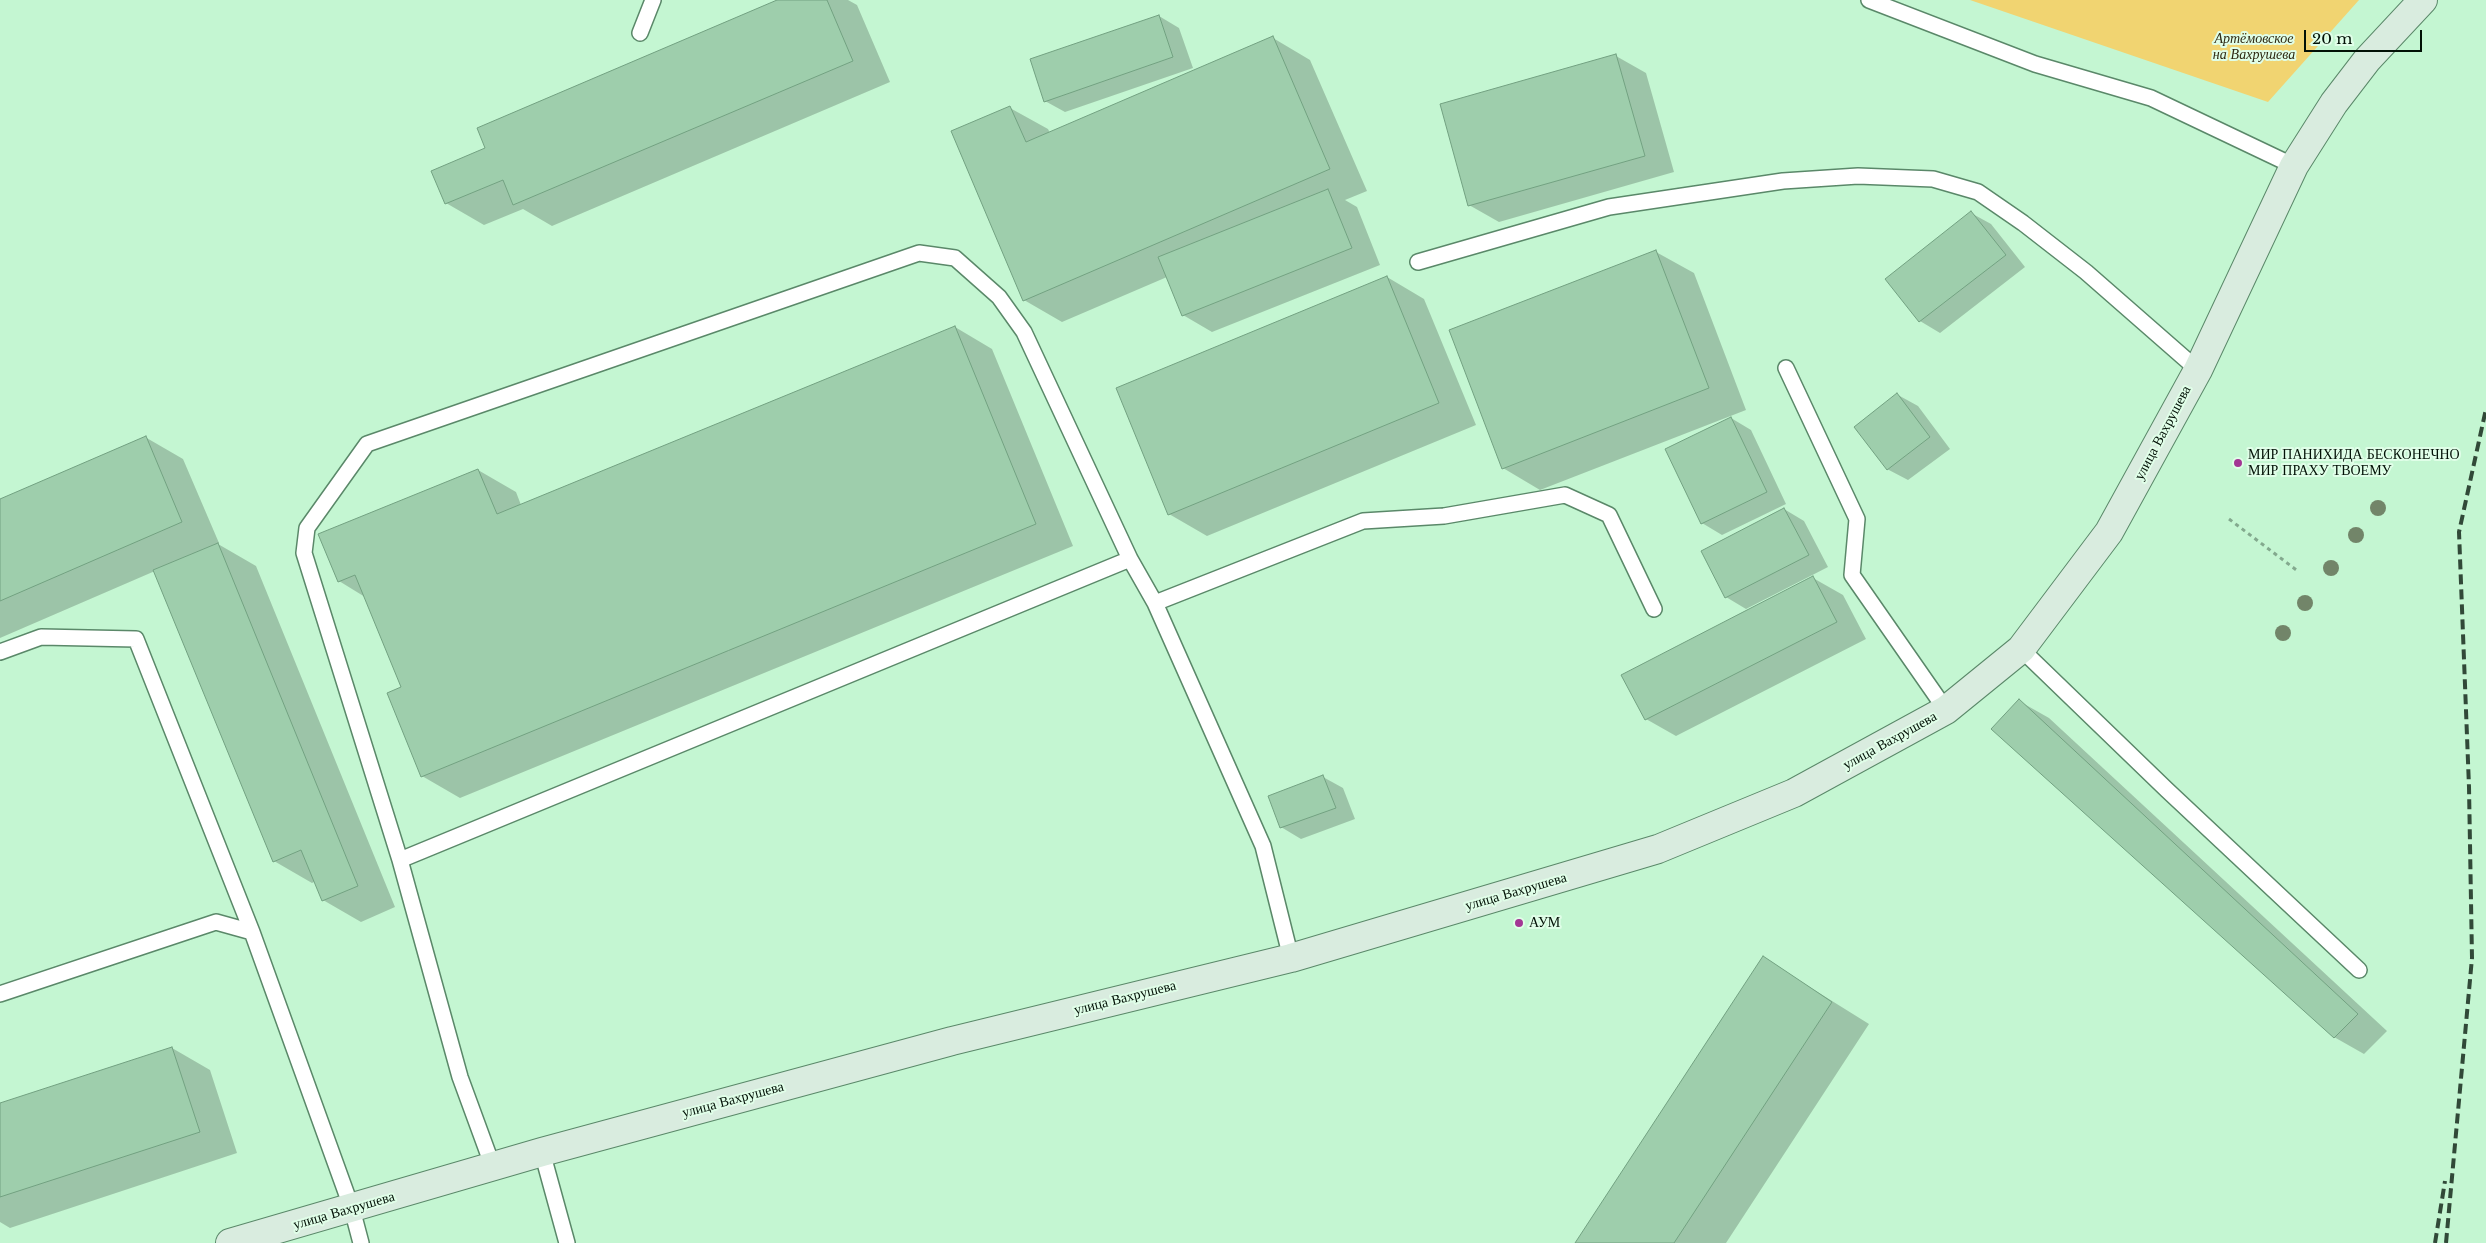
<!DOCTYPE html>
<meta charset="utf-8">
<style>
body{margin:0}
#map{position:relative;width:2486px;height:1243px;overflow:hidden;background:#c4f6d2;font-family:"Libre Baskerville",serif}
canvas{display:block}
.scale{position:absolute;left:2304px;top:30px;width:118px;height:22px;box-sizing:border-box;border:2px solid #021106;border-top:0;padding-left:6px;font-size:15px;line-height:18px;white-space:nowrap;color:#021106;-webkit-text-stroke:4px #e0fee8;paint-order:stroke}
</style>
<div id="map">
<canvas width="2486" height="1243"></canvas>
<div class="scale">20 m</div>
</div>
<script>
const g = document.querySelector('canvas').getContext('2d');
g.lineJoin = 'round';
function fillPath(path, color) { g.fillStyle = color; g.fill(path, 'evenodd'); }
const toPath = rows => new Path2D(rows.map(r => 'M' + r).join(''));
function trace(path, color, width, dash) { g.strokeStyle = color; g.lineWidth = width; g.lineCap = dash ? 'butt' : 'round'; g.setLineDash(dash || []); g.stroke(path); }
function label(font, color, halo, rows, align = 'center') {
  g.font = font + ' "Libre Baskerville",serif'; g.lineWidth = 4; g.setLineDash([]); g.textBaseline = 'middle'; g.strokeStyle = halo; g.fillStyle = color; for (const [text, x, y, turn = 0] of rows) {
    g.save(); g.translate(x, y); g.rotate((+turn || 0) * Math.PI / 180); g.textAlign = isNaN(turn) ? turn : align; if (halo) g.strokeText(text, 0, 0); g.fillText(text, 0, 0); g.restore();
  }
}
fillPath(toPath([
 [1970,0,2359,0,2268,102]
]), '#f1d471');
fillPath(toPath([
 [781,0,848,0,857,5,890,82,552,226,523,209,484,225,446,203,487,149],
 [1159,16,1179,28,1193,68,1065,112,1045,101],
 [1273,38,1310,60,1367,191,1345,200,1357,207,1380,265,1212,332,1183,315,1167,277,1062,322,1024,300,1010,108,1048,129,1050,133],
 [1616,56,1646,73,1674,172,1499,222,1469,205],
 [1971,213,1991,224,2025,267,1940,333,1920,321],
 [1656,252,1694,273,1746,410,1540,490,1503,468],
 [1387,277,1424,299,1476,425,1207,536,1169,514],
 [955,327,992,349,1073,546,460,798,422,776,403,688,365,597,339,581,478,470,516,492,521,505],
 [1898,395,1918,406,1950,449,1908,480,1887,469],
 [1731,418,1751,430,1786,504,1722,535,1702,523],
 [145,437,183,459,219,543,218,544,256,566,395,907,361,922,323,900,316,881,312,883,274,861,155,571,0,638,0,500],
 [1784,509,1804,521,1828,567,1746,609,1726,597,1703,551],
 [1813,578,1843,595,1866,639,1676,736,1646,719],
 [2019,701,2049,718,2387,1031,2364,1054,2334,1037],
 [1323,777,1343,788,1355,819,1301,839,1281,827],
 [1763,958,1869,1024,1726,1243,1577,1243],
 [172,1048,210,1070,237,1153,10,1228,0,1222,0,1104]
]), '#0003');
const building = toPath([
 [777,0,827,0,853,61,513,205,503,180,445,204,431,171,485,148,477,128,777,0],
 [1159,15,1173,57,1044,102,1030,59,1159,15],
 [1273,36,1330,169,1023,301,951,131,1010,106,1026,142,1273,36],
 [1616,54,1645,156,1468,206,1440,104,1616,54],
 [1328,189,1352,248,1182,316,1158,257,1328,189],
 [1971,211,2006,255,1919,322,1885,279,1971,211],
 [1656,250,1709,388,1502,469,1449,330,1656,250],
 [1387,276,1439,403,1168,515,1116,388,1387,276],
 [955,326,1036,524,421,777,387,693,401,687,355,575,338,582,318,534,478,469,497,514,955,326],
 [1897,393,1930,437,1887,470,1854,427,1897,393],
 [1731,417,1767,492,1701,524,1665,449,1731,417],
 [146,436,182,522,0,601,0,499,146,436],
 [1784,508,1809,555,1725,598,1701,551,1784,508],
 [218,543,358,886,322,901,301,850,273,862,153,570,218,543],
 [1813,576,1837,622,1645,720,1621,675,1813,576],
 [2019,699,2358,1014,2334,1038,1991,729,2019,699],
 [1323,775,1336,808,1280,828,1268,796,1323,775],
 [1763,956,1832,1002,1674,1243,1575,1243,1763,956],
 [172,1047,200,1132,0,1197,0,1103,172,1047]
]);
fillPath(building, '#9eceac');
trace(building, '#72a181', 1);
const service = toPath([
 [1869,0,2035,64,2151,98,2294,166],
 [640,33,653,0],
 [1418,262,1609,207,1783,181,1858,176,1933,179,1978,192,2023,223,2086,272,2198,370],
 [1786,368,1857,519,1852,575,1946,710],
 [1155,603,1363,521,1444,516,1565,495,1609,515,1654,609],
 [2021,649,2167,790,2359,970],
 [0,652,41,637,136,639,252,932],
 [400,860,304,553,307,528,367,444,919,253,955,258,999,297,1024,332,1130,559,1155,603,1263,846,1291,958],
 [0,994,216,922,252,932,352,1209,361,1243],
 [542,1152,567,1243],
 [493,1167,460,1077,400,860,1130,559]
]);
const secondary = toPath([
 [230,1243,542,1152,952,1041,1291,958,1658,849,1794,793,1946,710,2021,649,2109,532,2198,370,2294,166,2334,103,2367,60,2423,0]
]);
trace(service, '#5a8869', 18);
trace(secondary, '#5a8869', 30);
trace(toPath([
 [2229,519,2299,572]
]), '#83a98e', 3, [4, 4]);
trace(service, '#fff', 15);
trace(secondary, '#d9ecdf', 28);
trace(toPath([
 [2435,1243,2445,1181],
 [2446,1243,2472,958,2469,787,2459,532,2486,409]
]), '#314938', 4, [10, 5]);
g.fillStyle = '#728569';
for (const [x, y] of [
 [2378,508],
 [2356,535],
 [2331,568],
 [2305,603],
 [2283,633]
]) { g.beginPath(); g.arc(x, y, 8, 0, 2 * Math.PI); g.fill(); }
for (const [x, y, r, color] of [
 [2238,463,5,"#a33694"],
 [1519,923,5,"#a33694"]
]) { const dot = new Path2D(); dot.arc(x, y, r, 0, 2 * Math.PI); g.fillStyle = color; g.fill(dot); trace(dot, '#e0fee8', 2); }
label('italic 14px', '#2f2913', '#e0fee8', [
 ["Артёмовское",2254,39],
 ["на Вахрушева",2254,55]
]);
label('14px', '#021106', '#e0fee8', [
 ["улица Вахрушева",2163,433,-62],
 ["улица Вахрушева",1890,741,-29],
 ["улица Вахрушева",1516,892,-16],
 ["улица Вахрушева",1125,998,-14],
 ["улица Вахрушева",733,1100,-15],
 ["улица Вахрушева",344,1211,-16]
]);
label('14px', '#021106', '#e0fee8', [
 ["МИР ПАНИХИДА БЕСКОНЕЧНО",2248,455],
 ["МИР ПРАХУ ТВОЕМУ",2248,471],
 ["АУМ",1529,923]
], 'left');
</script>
